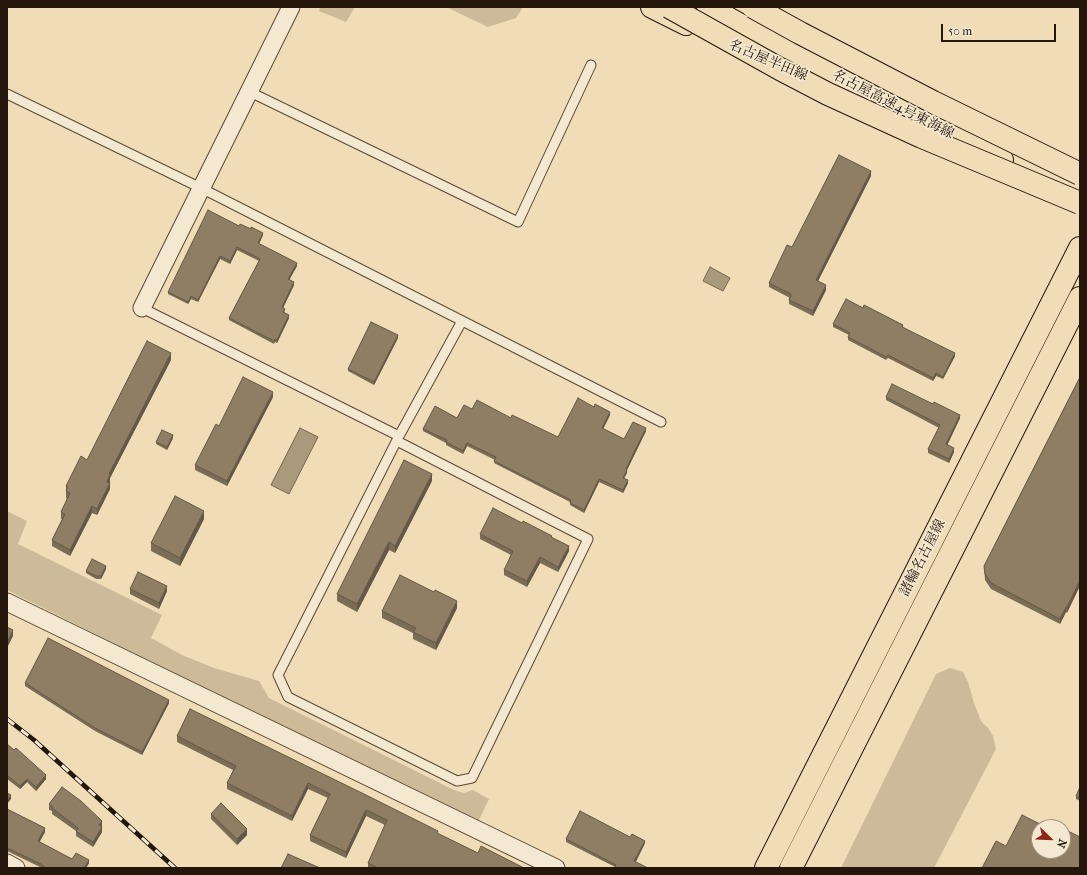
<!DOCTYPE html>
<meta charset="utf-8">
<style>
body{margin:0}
#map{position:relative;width:1087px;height:875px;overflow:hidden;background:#f0dcb6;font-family:"IM FELL French Canon",serif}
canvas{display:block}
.frame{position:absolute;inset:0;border:8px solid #25160b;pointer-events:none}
.north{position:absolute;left:1031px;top:819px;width:40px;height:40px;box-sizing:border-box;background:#f5e8d0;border:1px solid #a29481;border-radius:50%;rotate:113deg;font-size:11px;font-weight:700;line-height:16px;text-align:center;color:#25160b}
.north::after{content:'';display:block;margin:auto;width:14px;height:18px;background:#8f2418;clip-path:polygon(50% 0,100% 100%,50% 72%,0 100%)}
.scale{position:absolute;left:941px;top:24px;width:115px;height:18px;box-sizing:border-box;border:2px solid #25160b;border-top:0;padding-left:5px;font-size:12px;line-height:14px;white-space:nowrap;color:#25160b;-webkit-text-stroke:3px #f5e8d0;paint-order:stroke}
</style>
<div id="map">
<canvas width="1087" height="875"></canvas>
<div class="frame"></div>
<div class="north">N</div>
<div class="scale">50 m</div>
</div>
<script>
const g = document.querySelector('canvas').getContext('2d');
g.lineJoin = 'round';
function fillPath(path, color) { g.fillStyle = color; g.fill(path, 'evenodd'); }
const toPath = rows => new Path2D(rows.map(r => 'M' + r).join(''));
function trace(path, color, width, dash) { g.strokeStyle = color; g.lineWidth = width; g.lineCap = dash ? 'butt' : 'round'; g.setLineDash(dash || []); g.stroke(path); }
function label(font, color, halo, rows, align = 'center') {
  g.font = font + ' "IM FELL French Canon","Noto Serif JP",serif'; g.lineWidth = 3.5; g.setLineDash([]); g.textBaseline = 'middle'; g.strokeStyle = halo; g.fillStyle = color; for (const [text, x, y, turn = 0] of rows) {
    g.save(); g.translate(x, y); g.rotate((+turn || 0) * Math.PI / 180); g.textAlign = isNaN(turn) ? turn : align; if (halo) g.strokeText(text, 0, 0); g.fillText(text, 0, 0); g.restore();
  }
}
fillPath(toPath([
 [320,7,355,7,346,22,319,11],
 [446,7,523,7,516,18,488,27],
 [7,511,27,521,18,544,162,615,151,638,182,655,214,668,259,681,269,698,454,790,464,793,473,790,489,799,477,824,7,590],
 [950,668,963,672,968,682,974,703,981,721,988,728,993,736,996,749,934,868,841,868,936,674]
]), '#cdba99');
const water = toPath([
 [710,267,730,278,723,291,703,281,710,267],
 [300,428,318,437,289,494,271,485,300,428]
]);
fillPath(water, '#ab997c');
trace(water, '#75654f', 1);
const service = toPath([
 [250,92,518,222,591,65],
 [7,94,201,188,661,422],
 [142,308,399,436],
 [397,441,588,539,472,778,457,781,288,697,278,675,399,436,462,321]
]);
const minor = toPath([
 [142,308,291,7],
 [7,602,556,868],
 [7,863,16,868]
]);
const primary = toPath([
 [652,7,686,24],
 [766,868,1080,248],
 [791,868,1080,298]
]);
const motorway = toPath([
 [708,7,789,52,923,122,1002,160]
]);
trace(service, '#584836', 11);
trace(minor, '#584836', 19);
trace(primary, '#25160b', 24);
trace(motorway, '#25160b', 24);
trace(service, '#f5e8d0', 9);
trace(minor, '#f5e8d0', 17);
trace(primary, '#f0dcb6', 22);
trace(motorway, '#f0dcb6', 22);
const rail = toPath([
 [7,719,34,740,175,868]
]);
trace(rail, '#25160b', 4.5);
trace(rail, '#f5e8d0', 3, [9]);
const motorwayBridge = toPath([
 [669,7,780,69,828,94,922,137,1080,203],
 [753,7,800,33,933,102,1080,174]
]);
trace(motorwayBridge, '#25160b', 24, []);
trace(motorwayBridge, '#f0dcb6', 22);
fillPath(toPath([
 [871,176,818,281,826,290,813,316,789,304,789,300,790,298,769,287,769,283,792,247],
 [239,226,263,235,259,244,297,266,289,280,294,285,283,308,285,311,284,312,289,318,277,343,275,342,274,344,229,320,229,318,259,261,237,250,230,264,220,259,198,302,191,299,188,304,168,294,168,292],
 [863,308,903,327,955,356,943,379,936,376,933,381,888,358,886,360,848,340,848,337,849,335,833,327,833,324],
 [398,338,374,385,348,371,348,369],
 [171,360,110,478,110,489,97,515,92,513,70,556,52,546,52,540,62,519,61,519,61,512,67,499,66,498,66,486],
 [1080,377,1067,613,1066,612,1060,624,991,589,985,580,984,566],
 [273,397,227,486,195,470,195,465],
 [886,397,960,418,947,445,954,452,949,463,928,453,928,449,939,428,886,400],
 [472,409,511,418,558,437,610,415,603,429,624,439,646,431,627,470,627,473,624,478,628,483,623,493,599,482,584,513,570,505,570,502,494,463,495,460,467,446,463,454,446,445,446,443,423,431,423,429,457,418],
 [173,438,167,450,156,444,156,442],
 [432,481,395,553,389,550,357,612,337,601,337,594],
 [204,519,180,566,151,551,151,543],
 [522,523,552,538,569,551,558,572,540,563,527,587,504,575,504,570,511,555,480,539,480,534],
 [106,569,101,579,96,579,86,573,86,571],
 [130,589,167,591,159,609,130,594],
 [457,608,436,650,413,639,413,633,382,618,382,611],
 [25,683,169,703,142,755,95,731,25,686],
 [190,709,438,834,478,853,524,868,368,868,368,863,385,825,366,816,346,858,310,841,310,835,328,798,308,789,292,821,227,789,227,783,233,770,177,742,177,736],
 [7,744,46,779,36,791,27,782,20,789,7,779],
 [1080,787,1080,801,1076,799,1076,796],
 [49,804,102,826,102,832,93,847,76,836,76,831,52,814,52,811,49,810],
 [7,809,45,832,39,842,72,859,89,863,86,868,42,868,7,851],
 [211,814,247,835,237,845,211,819],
 [630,837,645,843,636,862,615,867,566,842,566,839]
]), '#7b6c56');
fillPath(toPath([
 [871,171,871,176,816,285,816,280],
 [263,233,263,235,258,246,258,243],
 [237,247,237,250,230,264,230,261],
 [220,256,220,259,198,302,198,300],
 [297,263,297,266,288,282,288,279],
 [294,282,294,285,282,310,282,307],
 [826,285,826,290,813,316,813,311],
 [191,296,191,299,188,304,188,302],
 [289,315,289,318,277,343,277,340],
 [398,335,398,338,374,385,374,382],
 [171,353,171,360,110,478,110,481,107,488,107,482,109,474],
 [955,353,955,356,943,379,943,377],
 [936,373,936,376,933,381,933,378],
 [273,392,273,397,227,486,227,481],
 [610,412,610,415,602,431,602,428],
 [960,415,960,418,946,448,946,444],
 [646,428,646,431,626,472,626,469],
 [173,435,173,438,167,450,167,447],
 [467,443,467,446,463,454,463,451],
 [954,448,954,452,949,463,949,459],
 [627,470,627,473,623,480,623,478],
 [432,474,432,481,395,553,395,546],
 [599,479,599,482,584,513,584,510],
 [628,480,628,483,623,493,623,490],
 [110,483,110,489,97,515,97,509],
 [92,506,92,513,70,556,70,550],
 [204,511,204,519,180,566,180,558],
 [389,542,389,550,357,612,357,604],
 [569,546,569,551,558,572,558,567],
 [540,557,540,563,527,587,527,581],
 [106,566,106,569,101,579,101,576],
 [1080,580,1080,586,1067,613,1067,607],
 [167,586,167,591,159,609,159,603],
 [457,601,457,608,436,650,436,643],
 [1066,607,1066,612,1060,624,1060,619],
 [13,630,13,636,7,648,7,643],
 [169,700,169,703,142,755,142,752],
 [46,775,46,779,36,791,36,787],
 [27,779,27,782,20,789,20,786],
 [308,783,308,789,292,821,292,816],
 [11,795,11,799,7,804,7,800],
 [366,810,366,816,346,858,346,852],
 [102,821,102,826,99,830,99,825],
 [102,827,102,832,93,847,93,842],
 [45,828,45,832,38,845,38,841],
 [247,829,247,835,237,845,237,839],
 [645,841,645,843,634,864,634,861],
 [89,860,89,863,86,868,84,868]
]), '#645846');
const building = toPath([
 [839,155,871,171,816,280,826,285,813,311,789,300,791,294,769,283,787,245,792,247,839,155],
 [208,210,239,226,240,224,251,229,251,227,263,233,258,243,297,263,288,279,294,282,282,307,285,309,283,312,289,315,277,340,275,339,274,341,229,318,260,259,237,247,230,261,220,256,198,300,191,296,188,302,168,292,208,210],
 [846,299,863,308,864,305,903,325,902,327,955,353,943,377,936,373,933,378,888,355,886,357,848,337,850,333,833,324,846,299],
 [371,322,398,335,374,382,348,369,371,322],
 [147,341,171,353,109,474,110,475,107,482,110,483,97,509,92,506,70,550,52,540,65,514,61,512,70,493,66,491,68,487,66,486,81,456,87,460,147,341],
 [243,377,273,392,227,481,195,465,216,424,219,426,243,377],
 [1080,377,1080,580,1067,607,1066,607,1060,619,991,583,985,574,984,566,1080,377],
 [892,384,933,404,934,402,960,415,946,444,954,448,949,459,928,449,940,425,886,397,892,384],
 [578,398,594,407,595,404,610,412,602,428,624,439,633,422,646,428,626,469,627,470,623,478,628,480,623,490,599,479,584,510,570,503,571,500,494,461,496,457,467,443,463,451,446,442,447,440,423,429,435,406,457,418,464,405,472,409,477,400,511,418,512,415,558,437,578,398],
 [162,430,173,435,167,447,156,442,162,430],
 [404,460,432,474,395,546,389,542,357,604,337,594,404,460],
 [175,496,204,511,180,558,151,543,175,496],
 [493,508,522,523,523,521,552,536,551,537,569,546,558,567,540,557,527,581,504,570,513,551,480,534,493,508],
 [92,559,106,566,101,576,96,576,86,571,92,559],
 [138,572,167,586,159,603,130,589,138,572],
 [400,575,434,592,435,590,457,601,436,643,413,632,416,628,382,611,400,575],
 [7,627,13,630,7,643,7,627],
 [48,638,169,700,142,752,95,728,25,683,48,638],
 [190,709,362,793,438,831,437,833,478,853,481,846,524,868,378,868,368,863,387,820,366,810,346,852,310,835,330,794,308,783,292,816,227,783,236,766,177,736,190,709],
 [7,744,14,750,16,748,46,775,36,787,27,779,20,786,7,775,7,744],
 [62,787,81,801,102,821,99,825,102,827,93,842,76,831,78,828,52,808,53,807,49,804,62,787],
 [1080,787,1080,798,1076,796,1080,787],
 [7,793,11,795,7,800,7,793],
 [221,803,247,829,237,839,211,814,221,803],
 [7,809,45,828,38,841,72,859,76,853,89,860,84,868,46,868,41,864,7,848,7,809],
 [580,811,630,837,632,834,645,841,634,861,648,868,614,868,616,865,566,839,580,811],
 [1022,815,1046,827,1039,827,1039,851,1063,851,1063,835,1064,836,1066,830,1080,837,1080,868,982,868,996,841,1006,846,1022,815],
 [288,854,320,868,281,868,288,854]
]);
fillPath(building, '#8f7d64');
trace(building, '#645846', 1);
label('14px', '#25160b', '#f5e8d0', [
 ["名古屋半田線",768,61,23],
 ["名古屋高速4号東海線",893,105,27],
 ["諸輪名古屋線",923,558,-63]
]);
</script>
